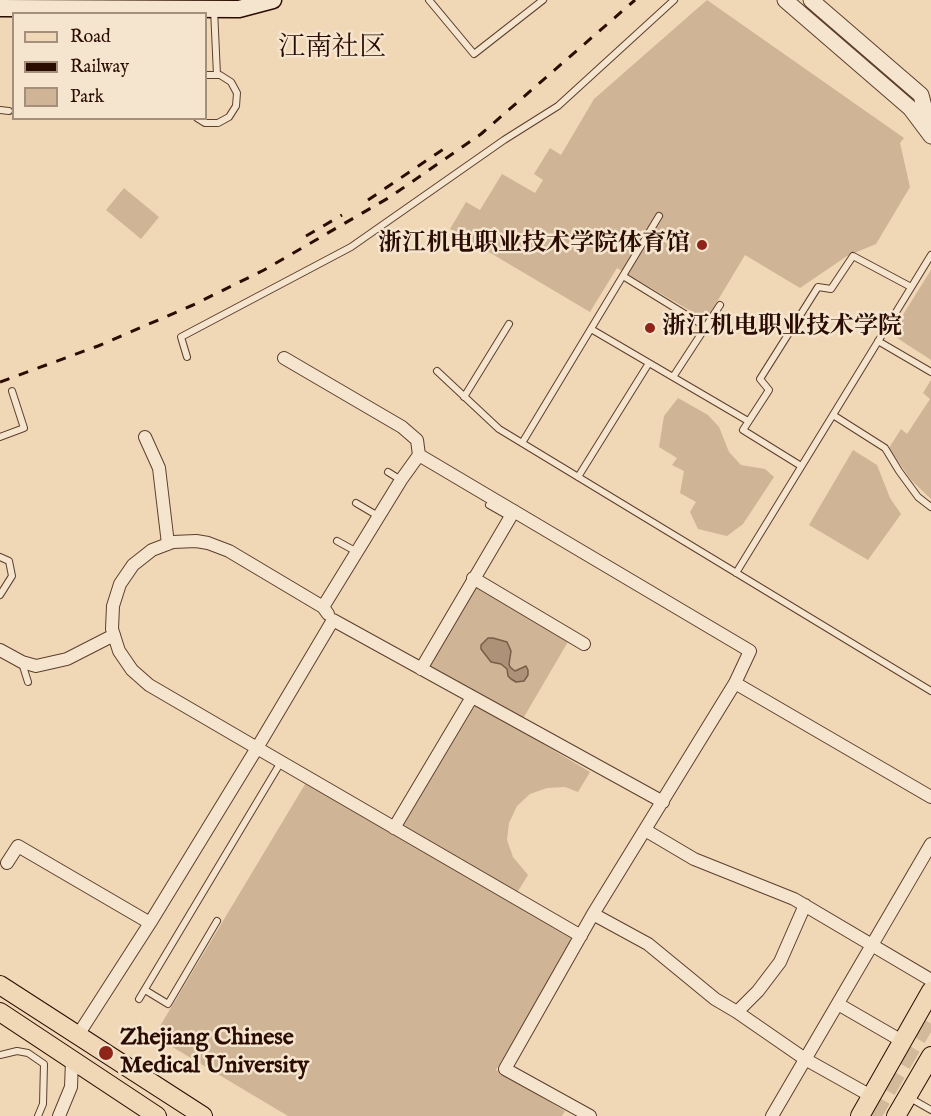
<!DOCTYPE html>
<meta charset="utf-8">
<style>
body{margin:0}
#map{position:relative;width:931px;height:1116px;overflow:hidden;background:#f0d7b5;font-family:"IM FELL English",serif}
canvas{display:block}
.legend{position:absolute;left:12px;top:12px;width:195px;height:108px;box-sizing:border-box;background:#f5e5cf;border:2px solid #a48e7c;margin:0;padding:8px 10px;list-style:none;font-size:18px;color:#2b0c00}
.legend li{display:flex;align-items:center;gap:12px;height:30px}
.legend b{width:30px;border:2px solid #a48e7c}
</style>
<div id="map">
<canvas width="931" height="1116"></canvas>
<ul class="legend">
<li><b style="height:8px;background:#f0d7b5"></b>Road</li>
<li><b style="height:8px;background:#2b0c00"></b>Railway</li>
<li><b style="height:16px;background:#cfb496"></b>Park</li>
</ul>
</div>
<script>
const g = document.querySelector('canvas').getContext('2d');
g.lineJoin = 'round';
function fillPath(path, color) { g.fillStyle = color; g.fill(path, 'evenodd'); }
const toPath = rows => new Path2D(rows.map(r => 'M' + r).join(''));
function trace(path, color, width, dash) { g.strokeStyle = color; g.lineWidth = width; g.lineCap = dash ? 'butt' : 'round'; g.setLineDash(dash || []); g.stroke(path); }
function label(font, color, halo, rows, align = 'center') {
  g.font = font + ' "IM FELL English","Noto Serif SC",serif'; g.lineWidth = 5; g.setLineDash([]); g.textBaseline = 'middle'; g.strokeStyle = halo; g.fillStyle = color; for (const [text, x, y, turn = 0] of rows) {
    g.save(); g.translate(x, y); g.rotate((+turn || 0) * Math.PI / 180); g.textAlign = isNaN(turn) ? turn : align; if (halo) g.strokeText(text, 0, 0); g.fillText(text, 0, 0); g.restore();
  }
}
fillPath(toPath([
 [707,0,904,138,900,143,910,187,876,244,847,256,800,288,745,255,706,320,617,268,590,312,450,229,466,202,480,210,502,174,535,193,543,180,534,174,550,148,561,155,594,99],
 [124,188,159,217,141,239,106,210],
 [931,270,931,360,891,334],
 [931,380,931,499,911,480,889,448,901,429,907,434,930,399,923,393],
 [678,398,708,415,719,427,729,452,741,465,765,469,774,477,743,524,727,536,698,529,690,512,696,502,680,493,684,471,672,465,677,458,659,447,664,416],
 [853,450,877,465,890,498,901,514,868,560,809,525],
 [476,584,569,640,521,722,427,666],
 [493,638,502,642,510,667,514,671,524,666,511,679,508,676,507,669,501,664,491,661,481,649,481,645],
 [476,704,590,772,578,792,565,787,547,788,530,794,517,806,509,823,507,840,513,857,528,875,515,896,402,828],
 [307,781,574,940,496,1070,565,1111,562,1116,288,1116,154,1036]
]), '#cfb496');
const water = toPath([
 [488,638,493,638,507,642,511,651,509,664,510,667,515,671,526,666,528,670,528,675,524,681,516,682,511,679,508,676,507,669,501,664,491,662,481,649,481,645,488,638]
]);
fillPath(water, '#ad9277');
trace(water, '#795c47', 1.5);
trace(toPath([
 [871,1116,931,1012]
]), '#d2b99a', 20, [20, 10]);
const service = toPath([
 [429,0,474,54,543,0],
 [214,9,217,75],
 [0,110,9,111],
 [197,118,205,123,218,123,229,117,236,106,237,93,231,82,220,75,206,75],
 [623,276,706,327],
 [591,329,748,421],
 [878,341,931,372],
 [187,357,181,337,351,247,504,140,558,106,674,0],
 [437,371,499,429,931,691],
 [673,377,720,305],
 [464,397,509,324],
 [833,415,885,448,899,471,918,497,931,507],
 [0,437,24,428,12,391],
 [522,443,659,216],
 [801,466,743,430,769,390,760,379,818,287,831,289,853,256,911,287],
 [388,472,401,480],
 [578,477,649,363],
 [356,503,378,516],
 [489,505,510,517],
 [337,541,357,552],
 [0,557,9,561,12,576,0,595],
 [736,573,931,255],
 [22,663,28,682],
 [145,990,168,1004,217,921],
 [139,999,281,762],
 [0,1055,17,1051,28,1053,44,1064,43,1104,38,1116],
 [910,1098,931,1110]
]);
const minor = toPath([
 [284,358,402,427,417,440,419,455],
 [145,437,159,468,168,544],
 [473,578,584,644],
 [328,614,323,607,401,480,419,455,750,651,735,683],
 [0,650,22,662,36,666,67,659,114,635],
 [421,669,514,511],
 [394,828,472,697],
 [645,830,694,859,794,899,931,980],
 [7,863,18,846,150,923],
 [593,914,648,944,715,999,737,1012,805,1059,871,1096],
 [581,936,257,748,333,620,663,802],
 [838,1004,902,1041],
 [737,1012,758,991,780,962,805,905],
 [78,1035,150,923,257,748,149,685,132,670,119,651,112,629,113,606,120,584,133,565,152,550,173,542,196,541,208,543,229,551,323,607],
 [59,1116,71,1087,72,1061],
 [590,1116,505,1069,593,914,735,683,931,797],
 [772,1116,931,844]
]);
const tertiary = toPath([
 [785,0,910,108,931,136],
 [811,0,921,95,930,129]
]);
const secondary = toPath([
 [0,8,239,9,273,0]
]);
const primary = toPath([
 [0,985,203,1116],
 [0,1012,157,1116],
 [860,1116,931,991],
 [896,1116,931,1056]
]);
trace(service, '#5c3f2d', 8);
trace(minor, '#5c3f2d', 14);
trace(tertiary, '#5c3f2d', 17);
trace(secondary, '#2b0c00', 19);
trace(primary, '#2b0c00', 20);
trace(service, '#f5e5cf', 6);
trace(minor, '#f5e5cf', 12);
trace(tertiary, '#f5e5cf', 15);
trace(secondary, '#f5e5cf', 16);
trace(primary, '#f0d7b5', 18);
trace(toPath([
 [368,200,448,146],
 [306,236,342,215],
 [0,382,98,346,193,305,264,270,390,197,481,134,635,0]
]), '#2b0c00', 3, [10, 10]);
for (const [x, y, r, color] of [
 [702,245,6,"#8f2418"],
 [650,328,6,"#8f2418"],
 [106,1053,8,"#8f2418"]
]) { const dot = new Path2D(); dot.arc(x, y, r, 0, 2 * Math.PI); g.fillStyle = color; g.fill(dot); trace(dot, '#f5e5cf', 2); }
label('bold 24px', '#2b0c00', '#f5e5cf', [
 ["浙江机电职业技术学院体育馆",690,245,"right"],
 ["浙江机电职业技术学院",662,328],
 ["Zhejiang Chinese",120,1039],
 ["Medical University",120,1067]
], 'left');
label('27px', '#2b0c00', '#f5e5cf', [
 ["江南社区",332,49]
]);
</script>
